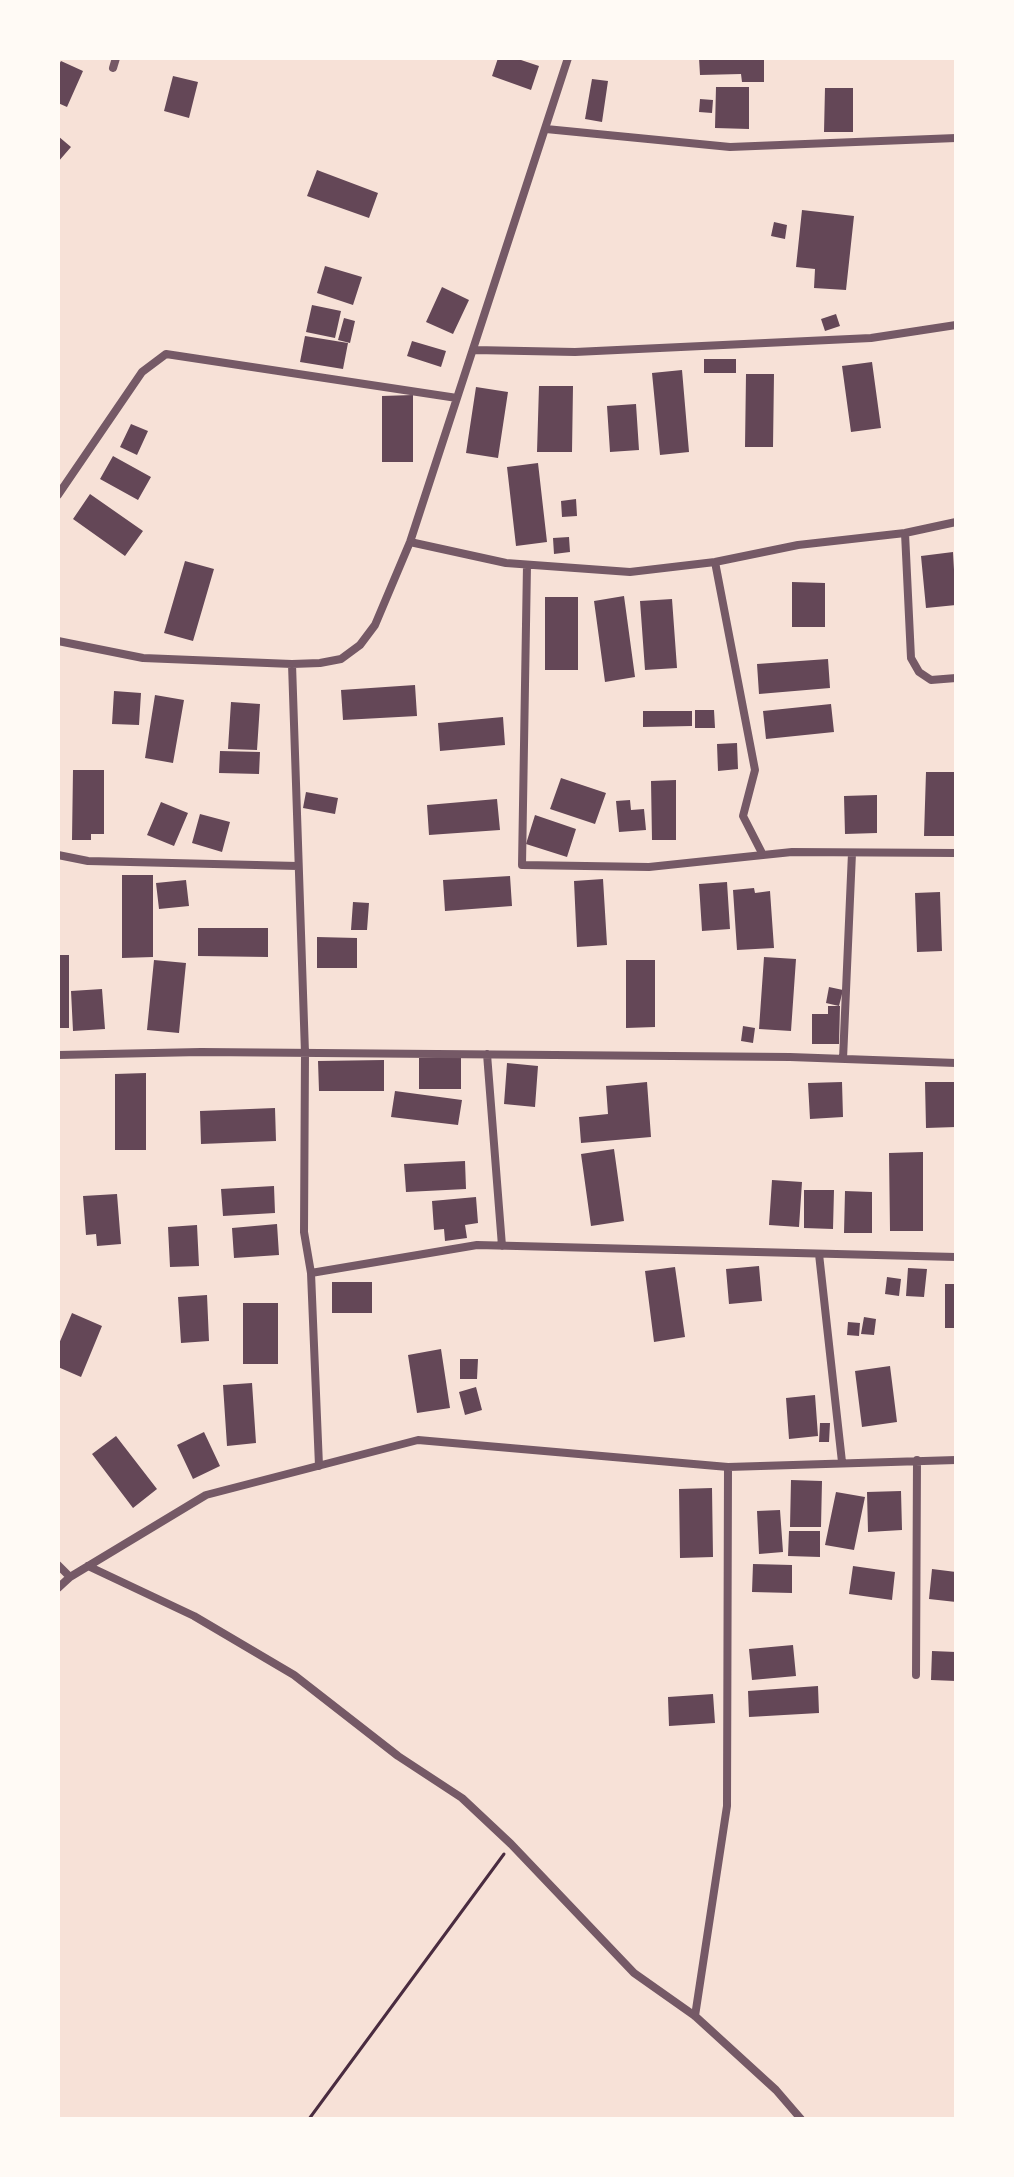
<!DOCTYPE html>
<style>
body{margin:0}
#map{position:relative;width:1014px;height:2177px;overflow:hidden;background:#f7e1d7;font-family:Figtree,sans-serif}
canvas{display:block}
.frame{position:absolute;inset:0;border:60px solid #fffaf5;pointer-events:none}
</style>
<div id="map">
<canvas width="1014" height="2177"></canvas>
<div class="frame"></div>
</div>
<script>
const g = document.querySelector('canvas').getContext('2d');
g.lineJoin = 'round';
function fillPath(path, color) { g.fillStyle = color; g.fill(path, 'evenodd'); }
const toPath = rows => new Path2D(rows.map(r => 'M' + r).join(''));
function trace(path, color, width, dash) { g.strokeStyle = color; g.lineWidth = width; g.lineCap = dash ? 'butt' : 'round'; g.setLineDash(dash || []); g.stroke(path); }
fillPath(toPath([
 [498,58,515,58,539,66,531,90,492,76],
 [699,58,764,58,764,82,742,82,741,74,700,75],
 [61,61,83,71,67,107,58,103,58,66],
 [173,76,198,82,189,118,164,111],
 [592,79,608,81,602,122,585,119],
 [716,87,749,87,749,129,715,128],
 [825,88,853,88,853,132,824,132],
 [700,99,713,100,712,113,699,112],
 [58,136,71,147,58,162],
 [317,170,378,193,369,218,307,196],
 [802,210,854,216,846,290,814,288,815,269,796,267],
 [774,222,787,225,785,239,771,236],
 [325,266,362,277,353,305,317,293],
 [442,287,469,300,453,334,426,322],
 [312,305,341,311,335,338,306,332],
 [836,314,840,326,825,331,821,319],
 [344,318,355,321,350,343,338,340],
 [305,336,348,343,343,369,300,362],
 [412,341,446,351,441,367,407,356],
 [704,359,736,359,736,373,704,373],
 [872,362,881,428,851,432,842,366],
 [682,370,689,452,660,455,652,373],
 [746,374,774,374,773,447,745,447],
 [539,386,573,386,572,452,537,452],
 [476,387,508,392,498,458,466,453],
 [413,395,413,462,382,462,382,396],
 [636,404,639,450,610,452,607,406],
 [131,424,148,431,137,455,120,447],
 [113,456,151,477,138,500,100,479],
 [538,463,547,542,516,546,507,467],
 [90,494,143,531,125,556,73,519],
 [576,499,577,516,562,517,561,501],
 [569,537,570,552,554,554,553,538],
 [953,552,956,605,926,608,921,556],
 [185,561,214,569,193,641,164,633],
 [792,582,825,583,825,627,792,627],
 [624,596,635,677,605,682,594,601],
 [545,597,578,597,578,670,545,670],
 [672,599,677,668,645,670,640,601],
 [828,659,830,688,759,694,757,664],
 [415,685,417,716,343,720,341,690],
 [114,691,141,693,139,725,112,724],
 [155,695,184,700,173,763,145,758],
 [231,702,260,704,257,750,228,749],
 [831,704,834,732,766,739,763,711],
 [695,710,714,710,715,728,695,728],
 [643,711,692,711,692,726,643,727],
 [503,717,505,745,440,751,438,723],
 [737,743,738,769,718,771,717,744],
 [220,751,260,752,259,774,219,773],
 [73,770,104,770,104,834,91,834,91,840,72,840],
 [926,772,956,772,956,836,924,836],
 [561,778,606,793,595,824,550,809],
 [676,780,676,840,652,840,651,781],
 [306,792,338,798,335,814,303,808],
 [877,795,877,833,845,834,844,796],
 [497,799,500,830,429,835,427,805],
 [630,800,631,810,644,809,646,830,619,832,616,801],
 [161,802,188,813,174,846,147,835],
 [200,814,230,822,222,852,192,843],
 [535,815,576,829,567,857,526,844],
 [122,875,153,875,153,957,122,958],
 [510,876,512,906,445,911,443,880],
 [603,879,607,945,577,947,574,881],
 [186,880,189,906,159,909,156,883],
 [727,882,730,929,702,931,699,884],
 [754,888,755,893,770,891,774,948,737,950,733,890],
 [940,892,942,951,917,952,915,893],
 [353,902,369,903,367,930,351,930],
 [198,928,268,928,268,957,198,956],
 [317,937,357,938,357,968,317,968],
 [58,955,69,955,69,1028,58,1028],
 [764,957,796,959,791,1031,759,1029],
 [154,960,186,963,179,1033,147,1030],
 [626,960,655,960,655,1027,626,1028],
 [829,987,843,990,839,1006,826,1003],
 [102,989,105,1029,73,1031,71,991],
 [828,1006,840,1006,839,1044,812,1044,812,1014,828,1014],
 [743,1026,755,1028,753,1043,741,1041],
 [419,1058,461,1058,461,1089,419,1089],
 [384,1060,384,1091,319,1091,318,1061],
 [507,1063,538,1066,535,1107,504,1104],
 [146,1073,146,1150,115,1150,115,1074],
 [647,1082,651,1137,581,1143,579,1117,608,1114,606,1086],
 [842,1082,843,1117,810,1119,808,1083],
 [925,1082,956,1082,956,1127,926,1128],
 [395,1091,462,1100,458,1125,391,1117],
 [275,1108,276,1141,201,1144,200,1111],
 [614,1149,624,1221,591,1226,581,1154],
 [923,1152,923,1231,890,1231,889,1153],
 [465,1161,466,1189,406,1192,404,1164],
 [772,1180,802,1182,799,1227,769,1225],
 [274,1186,275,1213,223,1216,221,1189],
 [804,1190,834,1190,833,1229,804,1228],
 [845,1191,872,1192,872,1233,844,1233],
 [117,1194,121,1244,97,1246,96,1234,86,1235,83,1196],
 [476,1197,478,1223,465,1225,467,1238,445,1241,444,1229,434,1230,432,1201],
 [277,1224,279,1255,234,1258,232,1228],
 [197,1225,199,1266,170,1267,168,1227],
 [759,1266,762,1301,729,1304,726,1269],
 [675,1267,685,1337,654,1342,645,1271],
 [908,1268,927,1269,924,1297,906,1296],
 [887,1277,901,1279,899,1296,885,1294],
 [332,1282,372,1282,372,1313,332,1313],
 [945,1284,956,1284,956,1328,945,1328],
 [207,1295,209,1341,181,1343,178,1297],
 [243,1303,278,1303,278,1364,243,1364],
 [72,1313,102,1326,81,1377,58,1367,58,1346],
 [864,1317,876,1319,874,1335,861,1334],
 [848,1322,860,1323,859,1336,847,1335],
 [441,1349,450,1408,417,1413,408,1355],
 [460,1359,478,1359,477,1379,460,1379],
 [890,1366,897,1422,862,1427,855,1371],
 [252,1383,256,1443,227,1446,223,1385],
 [476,1387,482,1410,465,1415,459,1392],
 [815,1395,818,1436,789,1439,786,1398],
 [820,1423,830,1423,829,1442,819,1442],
 [204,1432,220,1466,193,1479,177,1445],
 [116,1436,157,1489,133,1508,92,1454],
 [791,1480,822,1481,821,1527,790,1527],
 [712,1488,713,1557,680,1558,679,1489],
 [901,1491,902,1530,868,1532,867,1492],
 [836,1492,865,1497,854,1550,825,1545],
 [780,1510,783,1552,759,1554,757,1511],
 [789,1531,820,1531,820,1557,788,1556],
 [753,1564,792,1565,792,1593,752,1592],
 [853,1566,895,1572,892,1600,849,1594],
 [932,1569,956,1572,956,1602,929,1599],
 [793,1645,796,1676,752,1680,749,1649],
 [932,1651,956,1652,956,1681,931,1680],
 [818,1686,819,1713,749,1717,748,1691],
 [713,1694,715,1723,669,1726,668,1697]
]), '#644757');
trace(toPath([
 [309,2119,504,1854]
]), '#4a2c40', 3);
trace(toPath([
 [113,68,116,58],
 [546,129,730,147,956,138],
 [474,350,575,352,871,338,956,325],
 [58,495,142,372,166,354,457,398],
 [905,533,911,658,919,672,931,680,956,678],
 [410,542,506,563,630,572,715,562,798,545,905,533,956,522],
 [715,562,755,770,743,816,763,855,792,852,956,853],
 [527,565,522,865,649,867,763,855],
 [58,641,143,658,292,664,320,663,341,659,360,645,375,625,410,542,568,58],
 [292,664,305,1053,304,1232,311,1273],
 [58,855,88,861,298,866],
 [487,1054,502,1246],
 [58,1055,201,1052,790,1057,956,1063],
 [843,1059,852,853],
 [819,1254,842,1462],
 [319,1466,311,1273,477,1245,956,1257],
 [58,1565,70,1577],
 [88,1566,194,1616,294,1675,398,1756,462,1798,511,1844,634,1973,695,2016,776,2090,801,2119],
 [58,1588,70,1577,206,1495,418,1440,728,1467,956,1460],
 [916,1675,917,1460],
 [695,2016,727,1806,728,1467]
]), '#755966', 8);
</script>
